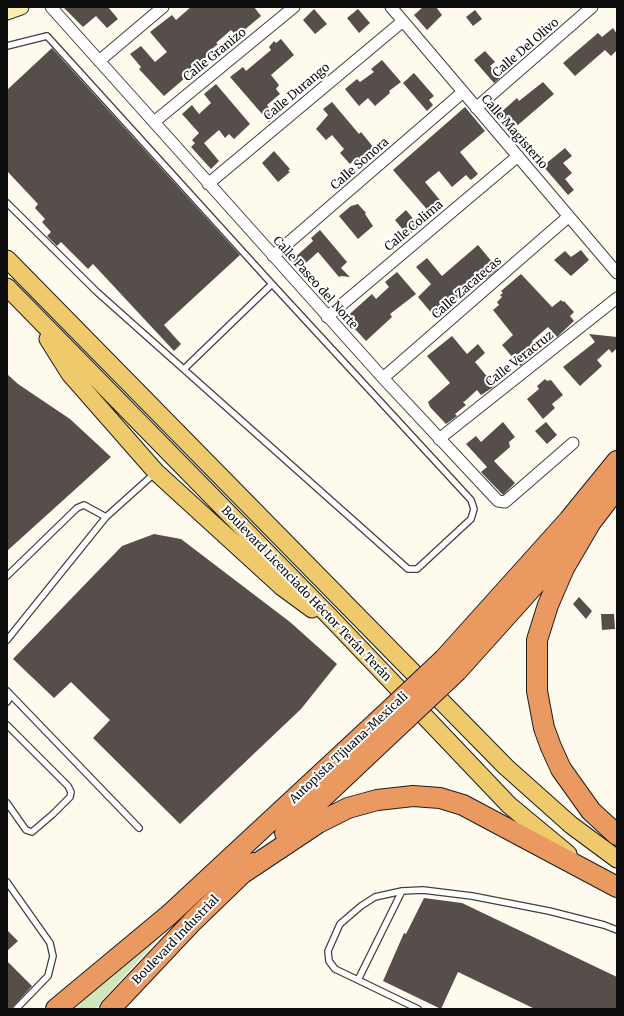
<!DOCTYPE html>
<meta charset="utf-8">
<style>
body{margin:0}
#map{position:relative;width:624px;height:1016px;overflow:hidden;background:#fefaee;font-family:Merriweather,serif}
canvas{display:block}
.frame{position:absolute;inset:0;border:8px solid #0d0d0d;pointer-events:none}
</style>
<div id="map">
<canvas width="624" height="1016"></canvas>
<div class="frame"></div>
</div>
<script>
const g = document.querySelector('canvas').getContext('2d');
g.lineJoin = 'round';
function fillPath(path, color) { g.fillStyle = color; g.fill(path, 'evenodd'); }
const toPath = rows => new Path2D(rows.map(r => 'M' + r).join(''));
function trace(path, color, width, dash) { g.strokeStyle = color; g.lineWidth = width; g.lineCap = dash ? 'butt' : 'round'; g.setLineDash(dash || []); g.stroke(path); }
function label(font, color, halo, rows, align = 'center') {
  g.font = font + ' Merriweather,serif'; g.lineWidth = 4; g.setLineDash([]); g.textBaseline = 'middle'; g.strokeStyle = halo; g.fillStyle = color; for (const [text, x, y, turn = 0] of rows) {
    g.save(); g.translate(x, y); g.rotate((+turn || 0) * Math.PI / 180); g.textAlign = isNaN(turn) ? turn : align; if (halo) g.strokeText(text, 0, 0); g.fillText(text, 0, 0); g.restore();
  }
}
fillPath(toPath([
 [180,914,95,1009,74,1009]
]), '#d3e6ba');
fillPath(toPath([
 [63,7,108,7,118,19,107,28,96,16,83,27],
 [191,7,254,7,261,16,237,36,231,30,216,43,218,44,208,52,210,54,197,64,199,66,164,96,139,69,141,67,130,54,141,46,155,62,167,52,150,32,172,15,176,20],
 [423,7,436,7,442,15,427,30,414,15],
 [314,9,327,24,315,34,303,20],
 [358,9,370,23,359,33,347,18],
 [475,10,482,19,473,26,466,17],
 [613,28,617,34,617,50,611,56,605,50,575,76,563,63,598,33,602,37],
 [281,39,294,55,271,75,279,85,276,89,280,94,267,105,276,116,269,122,230,77,243,67,246,71,271,50,269,47,274,41,276,43],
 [52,48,240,255,164,325,181,344,174,351,93,264,88,269,61,242,57,246,47,236,51,232,42,222,45,219,35,208,38,204,7,171,7,90],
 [485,51,495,62,490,66,500,78,494,83,474,60],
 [382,60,401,82,389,91,390,93,375,106,368,98,359,106,345,89,357,79,360,82,374,72,371,69],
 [414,73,434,96,429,100,433,105,427,111,403,83],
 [543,82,554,94,512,130,499,114,517,98,519,101],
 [216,84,250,124,234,139,229,134,225,138,219,130,204,143,219,161,211,169,191,147,195,143,192,140,199,133,182,114,192,105,199,114,211,103,204,94],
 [332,102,359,134,361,132,374,148,357,163,354,160,350,164,340,153,344,149,332,135,326,140,316,129,328,115,323,109],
 [465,107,485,131,460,152,478,174,471,180,466,175,452,187,439,171,425,182,444,205,431,214,393,170],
 [565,148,572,156,563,163,572,173,565,179,574,190,568,195,543,166],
 [274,151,290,169,288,171,290,172,278,182,262,163],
 [358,204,366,213,365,214,373,226,358,239,339,216,351,206],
 [406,210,419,226,408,236,395,220],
 [320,230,347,262,341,268,350,277,341,276,339,277,318,252,298,270,291,261,313,241,311,238],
 [478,245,498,269,486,279,480,272,457,292,460,297,449,305,448,304,434,316,418,297,431,284,416,267,427,258,442,276],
 [581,250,589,260,571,276,554,260,565,251,571,257],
 [397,272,416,294,390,314,392,317,366,341,355,329,353,331,343,320,372,294,376,299,389,287,385,282],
 [521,274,552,307,561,300,563,302,564,301,574,312,570,316,574,321,557,337,548,327,532,341,537,352,520,366,502,345,513,335,493,310,499,305,497,302,502,297,500,295,503,293,501,291],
 [589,334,617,337,617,348,612,353,609,349,597,360,602,366,580,386,563,367,595,342],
 [452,336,467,354,478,344,485,353,475,362,495,386,481,395,477,390,465,401,463,402,466,405,455,414,457,416,446,424,430,407,428,402,450,383,427,356],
 [7,374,18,384,70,419,111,457,7,551],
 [545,379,547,381,551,380,563,395,552,404,555,408,543,419,527,399,539,389,537,386],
 [503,422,515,437,509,442,510,447,494,461,515,483,503,495,481,472,487,467,466,444,476,436,481,442],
 [546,422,557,435,547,444,535,431],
 [154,534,181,539,290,622,337,664,301,709,180,824,93,738,110,720,71,682,54,698,13,659,122,546],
 [579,597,592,611,586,619,573,604],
 [601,614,614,614,615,629,602,630],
 [424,898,462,903,617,977,617,1009,535,1009,458,972,441,1009,383,981,404,933,406,934],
 [7,930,18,941,7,951],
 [7,961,32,986,11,1009,7,1009]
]), '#554e4a');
const lane = toPath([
 [7,46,47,36,272,284,184,369],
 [7,203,97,292,408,569,417,569,471,519,474,509,471,500,272,284],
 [7,576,77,508,84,505,106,517],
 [7,640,106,517,155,473],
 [7,691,139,828],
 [7,702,11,696],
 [7,725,68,786,71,792,70,797,53,814,32,832,26,830,7,803],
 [7,882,50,943,53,956,48,976,16,1009],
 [358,980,335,969,329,961,328,951,340,924,361,906,375,897,402,891],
 [418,1009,358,980,402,891,423,890,472,896,549,911,604,925,617,930]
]);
const street = toPath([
 [51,7,383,378,498,501,505,502,573,443],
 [391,7,617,273],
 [99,61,163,7],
 [476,108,592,7],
 [154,122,294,7],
 [208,184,403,21],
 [273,256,463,92],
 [327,317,518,156],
 [383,378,568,217],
 [439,439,617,298]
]);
const secondary = toPath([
 [7,12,21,7]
]);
const primary = toPath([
 [7,259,506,767,571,825,617,859],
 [7,287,333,620,509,805,568,854],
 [48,339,70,374,156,472,282,587,312,609]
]);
const highway = toPath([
 [591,522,564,568,548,605,537,640,537,691,544,728,551,747,561,769,591,811,617,835],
 [444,659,569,520,617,461],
 [457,671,591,522,617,488],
 [285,833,405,720],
 [243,873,318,823,348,808,377,800,413,796,440,798,463,805,617,887],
 [56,1009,169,915,393,707],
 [110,1009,193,921,253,863]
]);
trace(lane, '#404040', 8);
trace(street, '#404040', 13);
trace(secondary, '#2f2f2f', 17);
trace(primary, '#1e1e1e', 19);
trace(highway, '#1e1e1e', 22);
trace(lane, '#fff', 5.5);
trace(street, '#fff', 11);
trace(secondary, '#f9eeae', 15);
trace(primary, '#efca6d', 17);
trace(highway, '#ea9960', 20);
const highwayBridge = toPath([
 [393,707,444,659],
 [405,720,457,671]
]);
trace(highwayBridge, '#1e1e1e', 22, []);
trace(highwayBridge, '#ea9960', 20);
label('12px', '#0d0d0d', '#fff', [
 ["Calle Del Olivo",526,48,-41],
 ["Calle Granizo",215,55,-39],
 ["Calle Durango",297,92,-40],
 ["Calle Magisterio",514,132,49],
 ["Calle Sonora",360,164,-41],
 ["Calle Colima",414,226,-40],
 ["Calle Paseo del Norte",315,283,48],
 ["Calle Zacatecas",467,288,-41],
 ["Calle Veracruz",520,359,-38],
 ["Boulevard Licenciado Héctor Terán Terán",306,594,46],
 ["Autopista Tijuana-Mexicali",349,748,-43],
 ["Boulevard Industrial",176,940,-46]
]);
</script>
